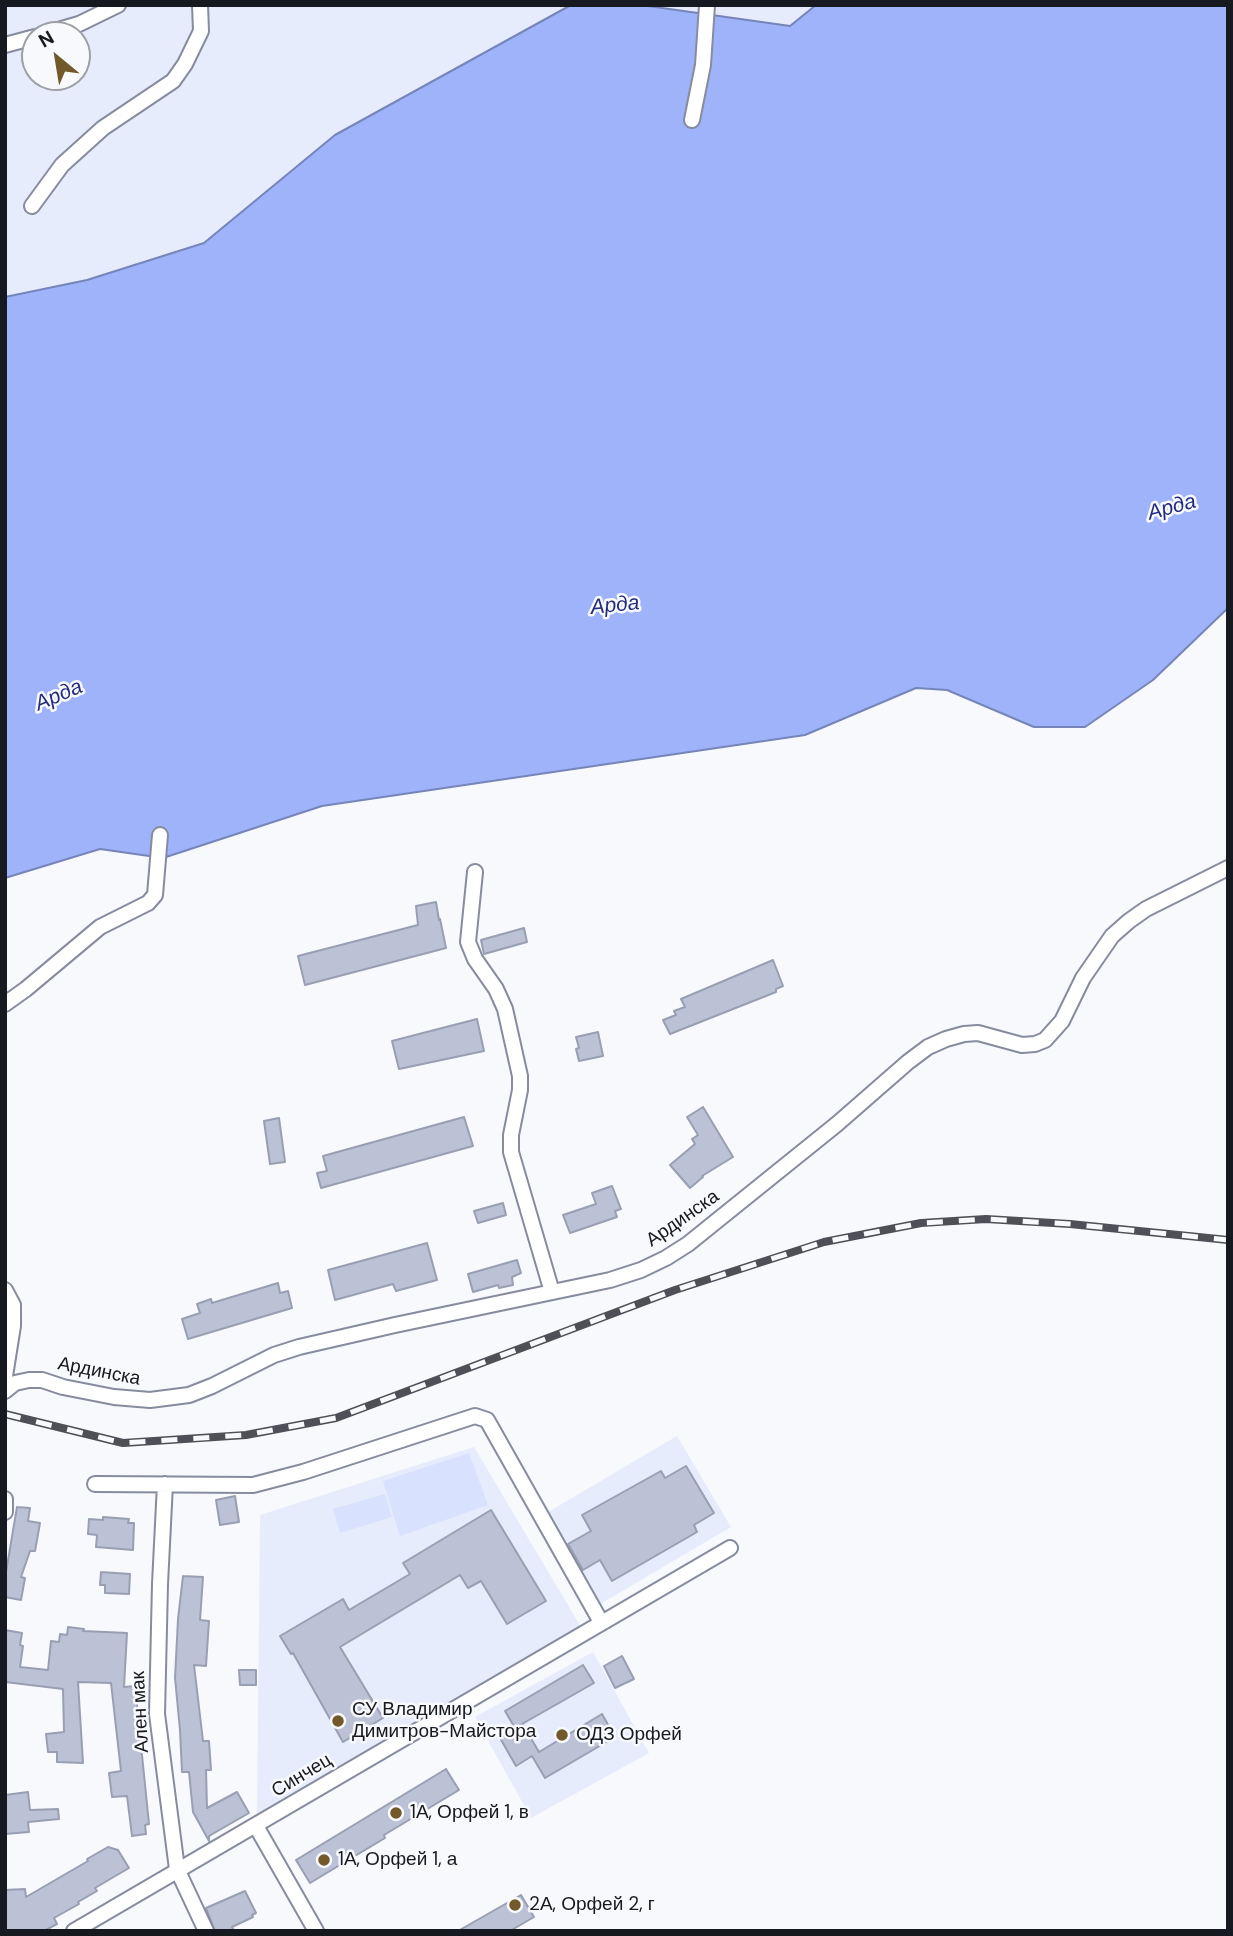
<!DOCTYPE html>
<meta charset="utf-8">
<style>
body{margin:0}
#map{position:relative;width:1233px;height:1936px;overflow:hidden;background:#f8f9fd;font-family:"DM Sans",sans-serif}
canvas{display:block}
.frame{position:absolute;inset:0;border:7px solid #171920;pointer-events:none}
.north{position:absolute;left:21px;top:21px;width:70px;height:70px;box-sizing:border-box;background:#f8f9fd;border:2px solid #9e9fa5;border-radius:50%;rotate:330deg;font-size:19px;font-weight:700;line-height:28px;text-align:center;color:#171920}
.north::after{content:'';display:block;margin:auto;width:24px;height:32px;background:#715929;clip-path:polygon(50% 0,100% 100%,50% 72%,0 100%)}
</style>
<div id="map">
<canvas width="1233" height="1936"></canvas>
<div class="frame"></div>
<div class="north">N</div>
</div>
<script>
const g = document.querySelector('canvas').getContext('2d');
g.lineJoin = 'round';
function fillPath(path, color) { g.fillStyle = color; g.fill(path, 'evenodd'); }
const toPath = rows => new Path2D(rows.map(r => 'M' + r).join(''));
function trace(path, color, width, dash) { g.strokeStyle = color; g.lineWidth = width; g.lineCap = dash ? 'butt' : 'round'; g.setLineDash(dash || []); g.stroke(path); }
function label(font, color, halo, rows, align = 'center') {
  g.font = font + ' "DM Sans",sans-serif'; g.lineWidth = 5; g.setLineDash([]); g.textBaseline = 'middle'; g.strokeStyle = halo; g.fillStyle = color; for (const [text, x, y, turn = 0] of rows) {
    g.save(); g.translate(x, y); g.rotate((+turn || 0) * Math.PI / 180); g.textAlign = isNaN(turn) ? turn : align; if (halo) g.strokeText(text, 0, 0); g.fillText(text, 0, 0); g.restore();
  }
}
fillPath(toPath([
 [5,5,991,5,5,459],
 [35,35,77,35,77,77,35,77],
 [677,1436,731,1527,597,1606,543,1515],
 [474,1447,581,1627,257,1815,260,1515],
 [593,1652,649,1753,531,1818,475,1717]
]), '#e6ecfc');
fillPath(toPath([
 [469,1453,488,1505,400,1536,383,1481],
 [385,1494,392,1517,340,1533,333,1509]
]), '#d8e1fe');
const water = toPath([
 [571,5,641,5,790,26,816,5,1228,5,1228,608,1153,680,1085,727,1034,727,947,690,916,688,805,735,322,806,163,858,100,849,5,878,5,297,87,280,204,243,335,135,571,5]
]);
fillPath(water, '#9fb3fb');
trace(water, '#7685b9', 2);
const building = toPath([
 [436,902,439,920,440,919,446,948,305,985,298,956,418,925,416,906,436,902],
 [524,928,527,942,484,954,481,940,524,928],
 [773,960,783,986,776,989,776,992,670,1034,663,1020,676,1015,674,1011,685,1007,681,999,773,960],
 [477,1019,484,1051,399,1069,392,1041,477,1019],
 [598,1032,603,1056,579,1061,576,1049,579,1048,576,1037,598,1032],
 [703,1107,733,1157,702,1176,703,1177,690,1188,670,1165,695,1144,692,1139,698,1135,687,1117,703,1107],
 [464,1117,473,1146,321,1188,317,1173,327,1171,323,1156,464,1117],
 [279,1118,285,1162,270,1164,264,1121,279,1118],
 [612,1186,621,1209,615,1211,617,1217,570,1233,563,1215,596,1204,592,1193,612,1186],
 [503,1203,506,1215,478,1223,474,1211,503,1203],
 [427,1243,437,1280,396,1291,393,1284,335,1300,328,1270,427,1243],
 [517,1260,521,1273,512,1277,513,1285,499,1288,498,1285,473,1292,468,1274,517,1260],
 [278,1283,280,1293,288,1291,292,1308,188,1339,182,1319,200,1313,197,1304,211,1299,212,1303,278,1283],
 [686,1466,714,1513,694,1525,697,1532,612,1581,600,1560,583,1570,568,1544,591,1531,582,1515,661,1471,665,1478,686,1466],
 [235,1496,239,1522,220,1525,216,1500,235,1496],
 [17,1507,30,1508,28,1521,40,1523,35,1551,30,1551,21,1577,25,1578,21,1600,5,1597,5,1578,17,1507],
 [491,1510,546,1601,507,1624,481,1581,468,1588,460,1575,340,1647,383,1718,343,1742,293,1653,291,1654,280,1636,343,1599,349,1610,410,1574,403,1563,491,1510],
 [103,1517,129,1519,128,1523,134,1523,133,1550,96,1547,97,1535,88,1534,89,1519,103,1520,103,1517],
 [101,1572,130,1574,129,1594,105,1593,105,1585,100,1585,101,1572],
 [183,1576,203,1577,200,1620,209,1621,206,1666,194,1665,203,1741,209,1741,211,1770,206,1770,207,1808,237,1792,249,1813,209,1836,209,1841,193,1812,189,1772,182,1772,180,1730,175,1678,178,1619,183,1576],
 [68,1627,84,1629,83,1631,127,1633,124,1687,135,1686,149,1824,145,1825,146,1834,132,1836,127,1796,112,1797,109,1773,121,1771,111,1683,78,1682,83,1763,57,1762,57,1752,48,1752,46,1734,64,1732,63,1689,5,1682,5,1630,22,1633,20,1645,23,1646,20,1667,48,1670,51,1641,59,1642,60,1634,67,1635,68,1627],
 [622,1656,634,1679,615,1688,604,1666,622,1656],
 [583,1665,594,1683,515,1728,505,1711,583,1665],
 [239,1670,256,1670,256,1685,240,1685,239,1670],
 [602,1714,615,1737,545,1778,532,1756,516,1766,500,1738,523,1725,539,1752,602,1714],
 [446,1769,459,1790,384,1835,385,1838,310,1883,296,1860,446,1769],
 [28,1792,30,1810,58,1809,59,1819,28,1822,29,1832,5,1834,5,1795,28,1792],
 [108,1847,118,1850,129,1868,95,1888,97,1891,78,1902,79,1904,54,1918,57,1924,44,1931,5,1931,5,1890,25,1889,26,1897,88,1861,87,1859,108,1847],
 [245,1891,256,1913,252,1915,253,1917,232,1927,234,1931,215,1931,206,1908,245,1891],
 [521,1895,534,1917,510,1931,458,1931,521,1895]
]);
fillPath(building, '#bcc2d6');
trace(building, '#999fb2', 2);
const minor = toPath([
 [41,35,79,24,118,5],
 [5,45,35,37],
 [692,120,703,65,707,5],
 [32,206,62,165,103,128,173,81,185,64,201,31,200,5],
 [475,872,468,942,475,959,496,989,505,1009,520,1076,520,1090,511,1135,511,1152,552,1292],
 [5,1004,26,989,100,927,148,903,155,895,160,835],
 [5,1290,13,1305,13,1326,5,1376],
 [5,1391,15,1383,29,1380,42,1380,63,1387,114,1397,150,1400,189,1395,212,1386,274,1355,299,1347,395,1325,610,1280,641,1270,666,1258,688,1244,837,1124,908,1062,928,1047,946,1039,964,1034,978,1033,1022,1045,1035,1044,1045,1040,1062,1021,1083,978,1112,936,1129,921,1146,909,1228,868],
 [95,1484,253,1485,303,1472,475,1416,487,1420,601,1622],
 [165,1484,160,1584,157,1714,177,1869,206,1931],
 [5,1499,5,1512],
 [256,1826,316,1931],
 [74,1931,730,1548]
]);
trace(minor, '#868c9e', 18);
trace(minor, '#fff', 14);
const rail = toPath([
 [5,1414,123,1443,246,1435,336,1418,675,1290,824,1242,921,1223,986,1219,1070,1224,1228,1240]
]);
trace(rail, '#4f5057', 8);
trace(rail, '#f8f9fd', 5, [16]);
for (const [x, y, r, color] of [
 [338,1721,7,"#715929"],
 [562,1735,7,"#715929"],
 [396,1813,7,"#715929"],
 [324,1860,7,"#715929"],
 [515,1905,7,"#715929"]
]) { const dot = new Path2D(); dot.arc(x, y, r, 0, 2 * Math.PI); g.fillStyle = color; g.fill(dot); trace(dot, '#f8f9fd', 2.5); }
label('19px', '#171920', '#f8f9fd', [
 ["Ардинска",683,1219,-35],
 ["Ардинска",99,1372,11],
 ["Ален мак",141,1712,-93],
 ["Синчец",302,1776,-31]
]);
label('19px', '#171920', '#f8f9fd', [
 ["СУ Владимир",352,1710],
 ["Димитров-Майстора",352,1732],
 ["ОДЗ Орфей",576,1735],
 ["1А, Орфей 1, в",410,1813],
 ["1А, Орфей 1, а",338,1860],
 ["2А, Орфей 2, г",529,1905]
], 'left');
label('italic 21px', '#222d7d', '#f8f9fd', [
 ["Арда",1172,508,-15],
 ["Арда",615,606,-6],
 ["Арда",59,696,-23]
]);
</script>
